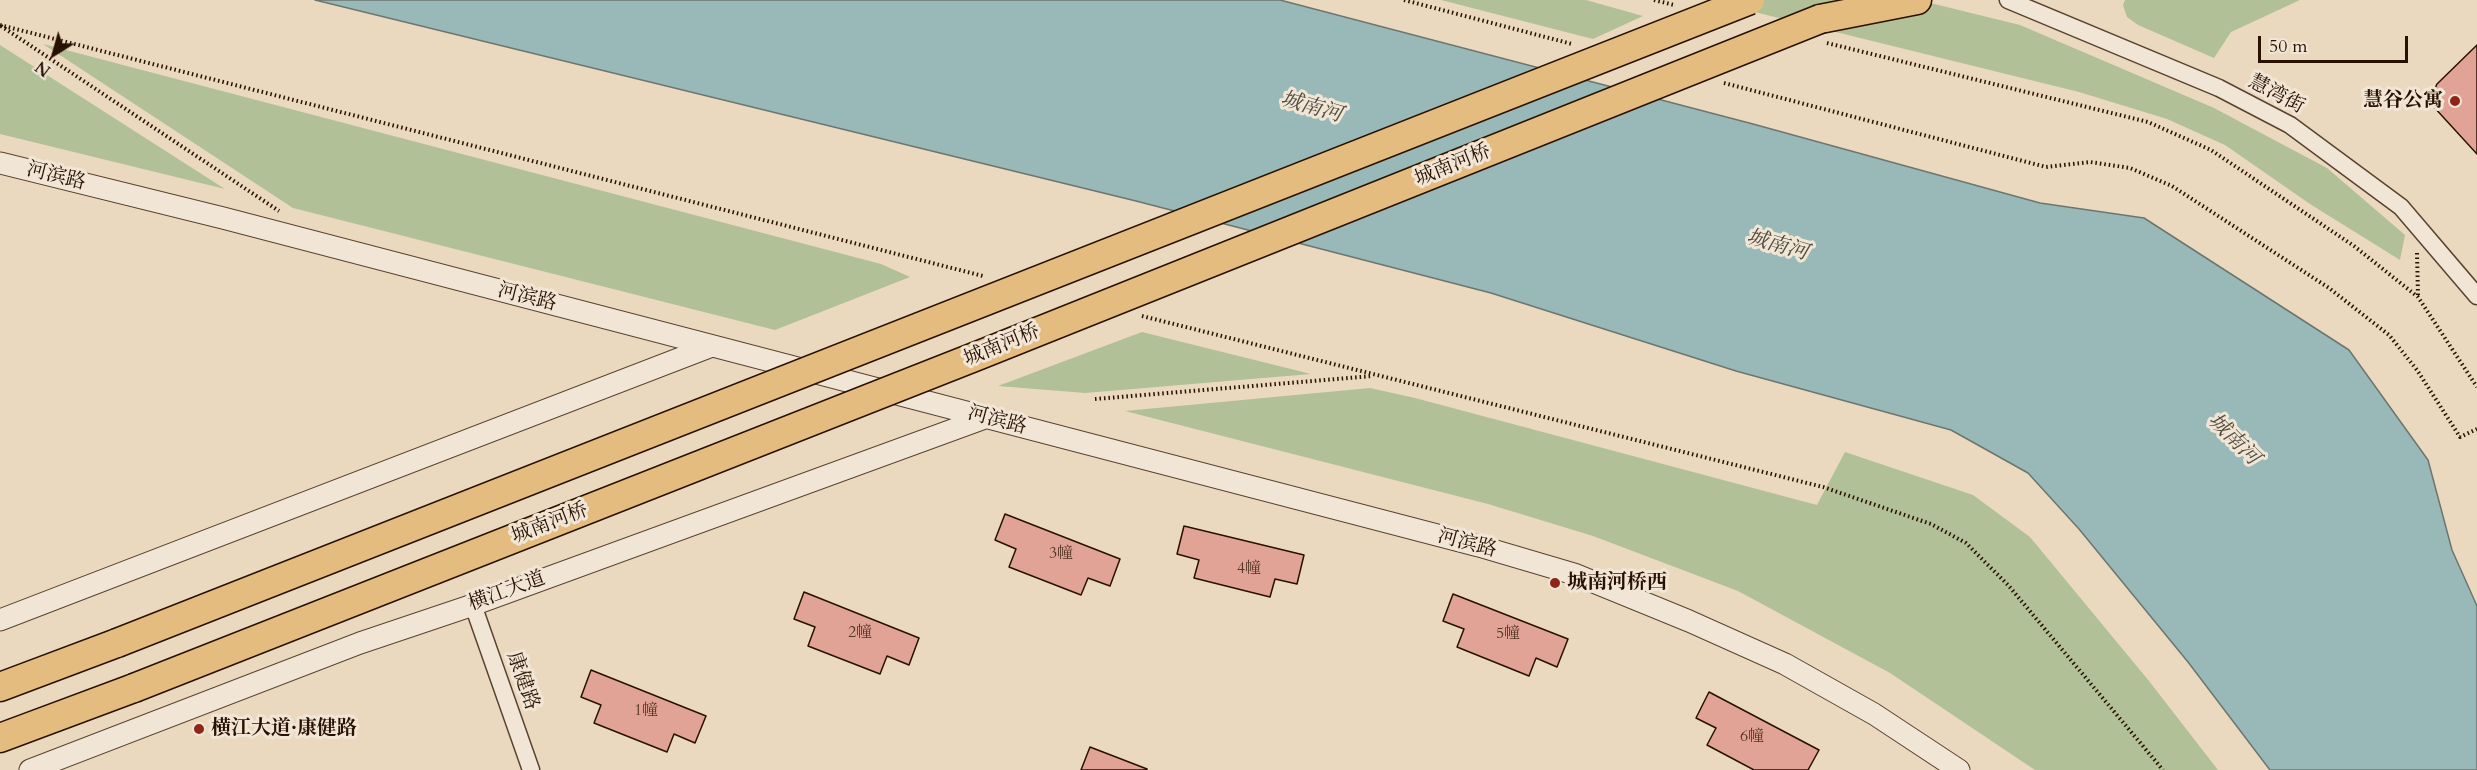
<!DOCTYPE html>
<meta charset="utf-8">
<style>
body{margin:0}
#map{position:relative;width:2477px;height:770px;overflow:hidden;background:#ead9bf;font-family:Cardo,serif}
canvas{display:block}
.north{position:absolute;left:24px;top:24px;width:60px;height:60px;-webkit-text-stroke:4px #f1e6d5;paint-order:stroke;rotate:217deg;font-size:16px;font-weight:700;line-height:24px;text-align:center;color:#281100}
.north::after{content:'';display:block;margin:auto;width:21px;height:27px;background:#281100;clip-path:polygon(50% 0,100% 100%,50% 72%,0 100%)}
.scale{position:absolute;left:2258px;top:36px;width:150px;height:27px;box-sizing:border-box;border:3px solid #281100;border-top:0;padding-left:8px;font-size:18px;line-height:21px;white-space:nowrap;color:#281100;-webkit-text-stroke:4px #f1e6d5;paint-order:stroke}
</style>
<div id="map">
<canvas width="2477" height="770"></canvas>
<div class="north">N</div>
<div class="scale">50 m</div>
</div>
<script>
const g = document.querySelector('canvas').getContext('2d');
g.lineJoin = 'round';
function fillPath(path, color) { g.fillStyle = color; g.fill(path, 'evenodd'); }
const toPath = rows => new Path2D(rows.map(r => 'M' + r).join(''));
function trace(path, color, width, dash) { g.strokeStyle = color; g.lineWidth = width; g.lineCap = dash ? 'butt' : 'round'; g.setLineDash(dash || []); g.stroke(path); }
function label(font, color, halo, rows, align = 'center') {
  g.font = font + ' Cardo,"Noto Serif SC",serif'; g.lineWidth = 6; g.setLineDash([]); g.textBaseline = 'middle'; g.strokeStyle = halo; g.fillStyle = color; for (const [text, x, y, turn = 0] of rows) {
    g.save(); g.translate(x, y); g.rotate((+turn || 0) * Math.PI / 180); g.textAlign = isNaN(turn) ? turn : align; if (halo) g.strokeText(text, 0, 0); g.fillText(text, 0, 0); g.restore();
  }
}
fillPath(toPath([
 [1441,0,1586,0,1643,16,1593,39],
 [1706,0,1918,0,2020,25,2214,108,2327,168,2405,235,2400,260,2310,204,2225,145,2167,119,2079,92],
 [2125,0,2300,0,2231,32,2214,58,2138,25,2127,17,2123,5],
 [43,44,881,264,910,277,775,330,293,208],
 [0,45,225,189,0,134],
 [1142,332,1311,374,1085,393,998,386],
 [1370,388,1415,398,1817,505,1845,452,1973,495,2030,537,2149,681,2218,770,2035,770,1890,673,1738,591,1593,536,1488,504,1125,411]
]), '#b1c096');
const water = toPath([
 [315,0,1280,0,1753,124,2040,203,2144,218,2349,350,2428,460,2452,550,2477,606,2477,770,2270,770,2188,662,2079,529,2028,473,1951,430,1736,371,1491,293,1136,201,315,0]
]);
fillPath(water, '#99b9b8');
trace(water, '#6c766e', 1.5);
const building = toPath([
 [2477,45,2477,154,2433,106,2432,95,2437,84,2477,45],
 [1005,514,1120,559,1110,586,1088,578,1081,595,1009,567,1016,549,995,540,1005,514],
 [1184,526,1304,555,1297,584,1275,579,1270,597,1194,578,1199,560,1177,554,1184,526],
 [804,592,919,638,909,665,887,656,880,674,808,646,815,627,794,619,804,592],
 [1453,594,1568,639,1557,667,1536,658,1529,676,1457,647,1464,629,1443,621,1453,594],
 [591,670,706,716,695,743,674,734,667,752,594,723,601,705,581,697,591,670],
 [1709,692,1819,750,1808,770,1754,770,1707,745,1716,728,1696,718,1709,692],
 [1090,747,1147,769,1147,770,1081,770,1090,747]
]);
fillPath(building, '#e2a397');
trace(building, '#281100', 1.5);
const minor = toPath([
 [2008,0,2219,88,2290,125,2401,207,2477,296],
 [473,605,531,770]
]);
const tertiary = toPath([
 [0,163,223,218,1479,546,1574,574,1689,621,1785,664,1874,714,1959,770],
 [0,620,712,346],
 [30,770,360,643,473,605,985,418]
]);
const trunk = toPath([
 [1820,19,1917,0],
 [0,687,117,643],
 [0,738,134,688]
]);
trace(minor, '#584330', 19);
trace(tertiary, '#584330', 23);
trace(trunk, '#281100', 31);
trace(toPath([
 [1404,0,1572,44],
 [1654,0,1674,5],
 [0,25,983,276],
 [1,26,279,211],
 [1827,43,2148,122,2211,150,2354,246,2418,297,2477,387],
 [1724,83,2046,167,2090,162,2130,168,2172,186,2329,288,2389,335,2417,370,2460,437,2477,429],
 [2417,253,2418,296],
 [1142,316,1823,487,1931,524,1966,543,2008,585,2163,770],
 [1095,399,1373,376]
]), '#281100', 4, [1.5, 3]);
trace(minor, '#f1e6d5', 16);
trace(tertiary, '#f1e6d5', 21);
trace(trunk, '#e5bc80', 28);
const trunkBridge = toPath([
 [117,643,1750,0],
 [134,688,977,356,1820,19]
]);
trace(trunkBridge, '#281100', 31, []);
trace(trunkBridge, '#e5bc80', 28);
for (const [x, y, r, color] of [
 [2455,101,6,"#8f2418"],
 [1555,583,6,"#8f2418"],
 [199,729,6,"#8f2418"]
]) { const dot = new Path2D(); dot.arc(x, y, r, 0, 2 * Math.PI); g.fillStyle = color; g.fill(dot); trace(dot, '#f1e6d5', 2); }
label('16px', '#563626', null, [
 ["3幢",1061,554],
 ["4幢",1249,569],
 ["2幢",860,633],
 ["5幢",1508,634],
 ["1幢",646,711],
 ["6幢",1752,737]
]);
label('20px', '#281100', '#f1e6d5', [
 ["慧湾街",2276,95,28],
 ["城南河桥",1453,166,-22],
 ["河滨路",56,177,14],
 ["河滨路",527,298,14],
 ["城南河桥",1002,346,-22],
 ["河滨路",997,421,15],
 ["城南河桥",550,524,-21],
 ["河滨路",1467,544,15],
 ["横江大道",507,592,-20],
 ["康健路",522,681,71]
]);
label('bold 20px', '#281100', '#f1e6d5', [
 ["慧谷公寓",2443,101,"right"],
 ["城南河桥西",1567,583],
 ["横江大道·康健路",211,729]
], 'left');
label('italic 21px', '#504c40', '#f1e6d5', [
 ["城南河",1311,108,16],
 ["城南河",1777,246,16],
 ["城南河",2233,440,45]
]);
</script>
